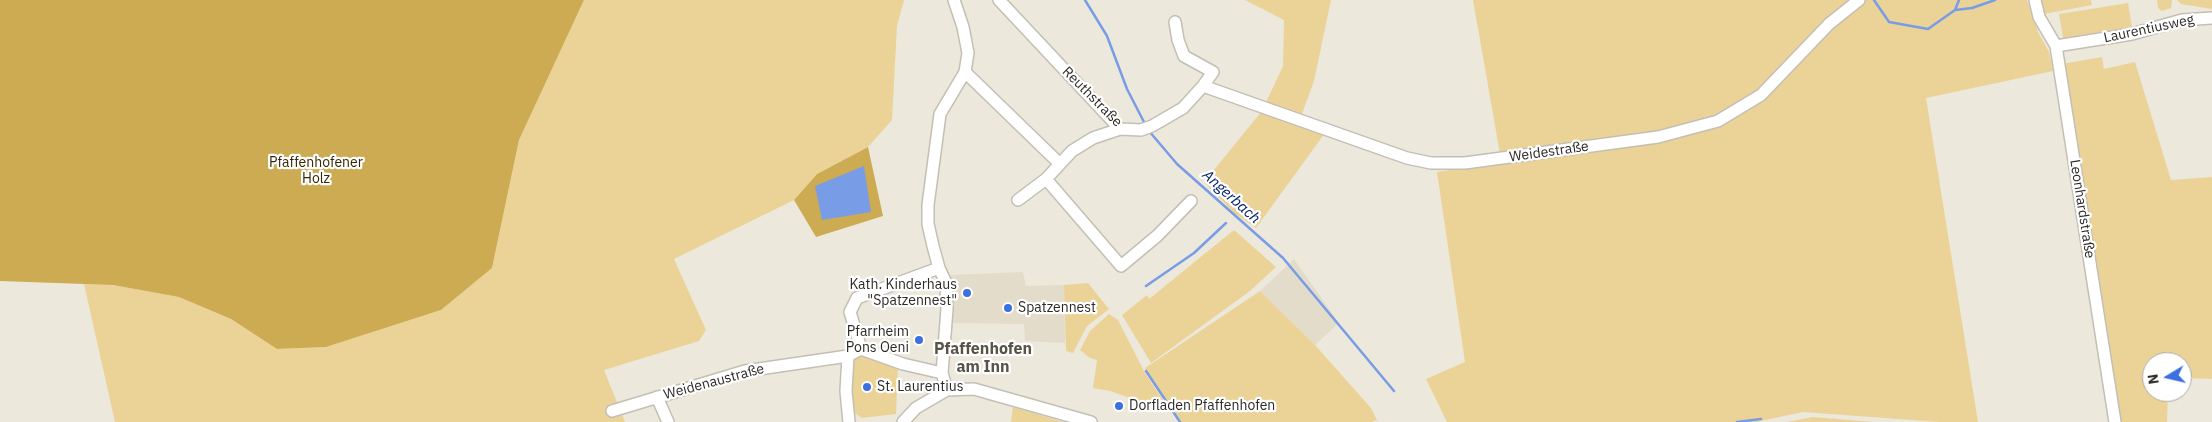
<!DOCTYPE html>
<meta charset="utf-8">
<style>
body{margin:0}
#map{position:relative;width:2212px;height:422px;overflow:hidden;background:#ede8dc;font-family:"IBM Plex Sans",sans-serif}
canvas{display:block}
.north{position:absolute;left:2142px;top:352px;width:50px;height:50px;box-sizing:border-box;background:#fff;border:1px solid #abaaa8;border-radius:50%;rotate:261deg;font-size:14px;font-weight:700;line-height:20px;text-align:center;color:#2c2a26}
.north::after{content:'';display:block;margin:auto;width:18px;height:22px;background:#3c6fdf;clip-path:polygon(50% 0,100% 100%,50% 72%,0 100%)}
</style>
<div id="map">
<canvas width="2212" height="422"></canvas>
<div class="north">N</div>
</div>
<script>
const g = document.querySelector('canvas').getContext('2d');
g.lineJoin = 'round';
function fillPath(path, color) { g.fillStyle = color; g.fill(path, 'evenodd'); }
const toPath = rows => new Path2D(rows.map(r => 'M' + r).join(''));
function trace(path, color, width, dash) { g.strokeStyle = color; g.lineWidth = width; g.lineCap = dash ? 'butt' : 'round'; g.setLineDash(dash || []); g.stroke(path); }
function label(font, color, halo, rows, align = 'center') {
  g.font = font + ' "IBM Plex Sans",sans-serif'; g.lineWidth = 4.5; g.setLineDash([]); g.textBaseline = 'middle'; g.strokeStyle = halo; g.fillStyle = color; for (const [text, x, y, turn = 0] of rows) {
    g.save(); g.translate(x, y); g.rotate((+turn || 0) * Math.PI / 180); g.textAlign = isNaN(turn) ? turn : align; if (halo) g.strokeText(text, 0, 0); g.fillText(text, 0, 0); g.restore();
  }
}
fillPath(toPath([
 [1294,259,1339,323,1315,345,1260,291],
 [1023,272,1026,286,1064,285,1065,343,1025,341,1024,324,952,323,951,275]
]), '#e4dcca');
fillPath(toPath([
 [584,0,904,0,897,26,892,120,868,147,817,174,794,200,674,259,706,330,699,341,604,370,625,422,115,422,84,284,113,285,179,297,231,319,277,349,326,347,441,310,492,268,519,140],
 [1245,0,1331,0,1314,81,1299,122,1325,133,1256,228,1234,213,1204,182,1262,111,1283,66,1284,20],
 [1473,0,1851,0,1753,95,1732,110,1683,128,1500,154],
 [1863,0,2027,0,2038,32,2049,52,2053,71,1926,98,1978,422,1939,422,1803,412,1756,422,1447,422,1426,379,1465,362,1437,172,1674,138,1728,121,1852,8],
 [2041,0,2091,0,2092,5,2044,14],
 [2157,0,2172,0,2171,8,2162,11,2158,8],
 [2177,0,2212,0,2212,9,2181,4],
 [2128,3,2132,27,2063,38,2059,14],
 [2102,57,2104,69,2135,62,2171,180,2212,177,2212,379,2182,378,2182,362,2152,362,2152,392,2168,392,2167,422,2119,422,2062,64],
 [1234,230,1276,267,1250,291,1151,363,1122,315,1147,295,1149,299],
 [1088,283,1109,309,1087,326,1073,353,1066,351,1064,285],
 [1260,291,1315,345,1371,408,1377,420,1371,422,1181,422,1145,368],
 [1109,314,1118,320,1145,373,1163,400,1159,408,1110,391,1093,388,1097,360,1090,358,1080,350,1090,331],
 [867,356,898,368,896,414,862,418,850,410,849,370,857,357],
 [1013,407,1063,422,1011,422],
 [1813,417,1874,422,1787,422]
]), '#ebd397');
fillPath(toPath([
 [0,0,584,0,519,140,492,268,441,310,326,347,277,349,231,319,179,297,113,285,0,281],
 [868,147,883,216,816,237,794,200,817,174]
]), '#cdab52');
fillPath(toPath([
 [864,166,871,212,822,220,815,186]
]), '#789ce5');
trace(toPath([
 [1085,0,1107,36,1127,89,1145,124],
 [1874,0,1889,22,1928,29,1955,10,1972,8,1995,0],
 [1955,10,1959,0],
 [1149,131,1177,164,1283,258,1394,391],
 [1146,286,1194,253,1226,223],
 [1146,371,1180,422],
 [1737,422,1761,419]
]), '#789ce5', 2.5);
const minor = toPath([
 [999,0,1120,129],
 [2035,0,2039,17,2056,46,2115,422],
 [2056,46,2132,34,2182,20,2212,18],
 [965,72,1060,164],
 [1203,86,1407,158,1431,163,1465,163,1658,137,1718,121,1761,95,1829,24,1859,0],
 [1046,179,1121,266,1157,236,1191,201],
 [1018,200,1046,179,1072,151,1093,138,1120,129,1141,130,1152,126,1183,108,1203,86,1213,72,1184,56,1178,40,1175,22],
 [861,349,850,312,857,298,939,268],
 [848,356,846,391,849,422],
 [947,390,942,373,947,309,946,283,939,268,933,246,928,224,928,205,940,114,965,72,968,53,963,27,954,0],
 [657,397,668,422],
 [612,411,745,371,848,356,861,349,903,364,942,373],
 [903,422,916,408,947,390,974,389,1091,422]
]);
trace(minor, '#c4bfb4', 14);
trace(minor, '#fff', 11);
for (const [x, y, r, color] of [
 [967,293,5,"#3c6fdf"],
 [1008,308,5,"#3c6fdf"],
 [919,340,5,"#3c6fdf"],
 [867,387,5,"#3c6fdf"],
 [1119,406,5,"#3c6fdf"]
]) { const dot = new Path2D(); dot.arc(x, y, r, 0, 2 * Math.PI); g.fillStyle = color; g.fill(dot); trace(dot, '#fff', 2); }
label('14px', '#2c2a26', '#fff', [
 ["Laurentiusweg",2149,29,-12],
 ["Reuthstraße",1092,97,45],
 ["Weidestraße",1549,152,-8],
 ["Leonhardstraße",2082,209,81],
 ["Weidenaustraße",714,382,-15]
]);
label('14px', '#352700', '#fff', [
 ["Pfaffenhofener",316,163],
 ["Holz",316,179]
]);
label('14px', '#2c2a26', '#fff', [
 ["Kath. Kinderhaus",957,285,"right"],
 ["\"Spatzennest\"",957,301,"right"],
 ["Spatzennest",1018,308],
 ["Pfarrheim",909,332,"right"],
 ["Pons Oeni",909,348,"right"],
 ["St. Laurentius",877,387],
 ["Dorfladen Pfaffenhofen",1129,406]
], 'left');
label('italic 15px', '#032173', '#fff', [
 ["Angerbach",1231,197,42]
]);
label('bold 16px', '#575349', '#fff', [
 ["Pfaffenhofen",983,349],
 ["am Inn",983,367]
]);
</script>
